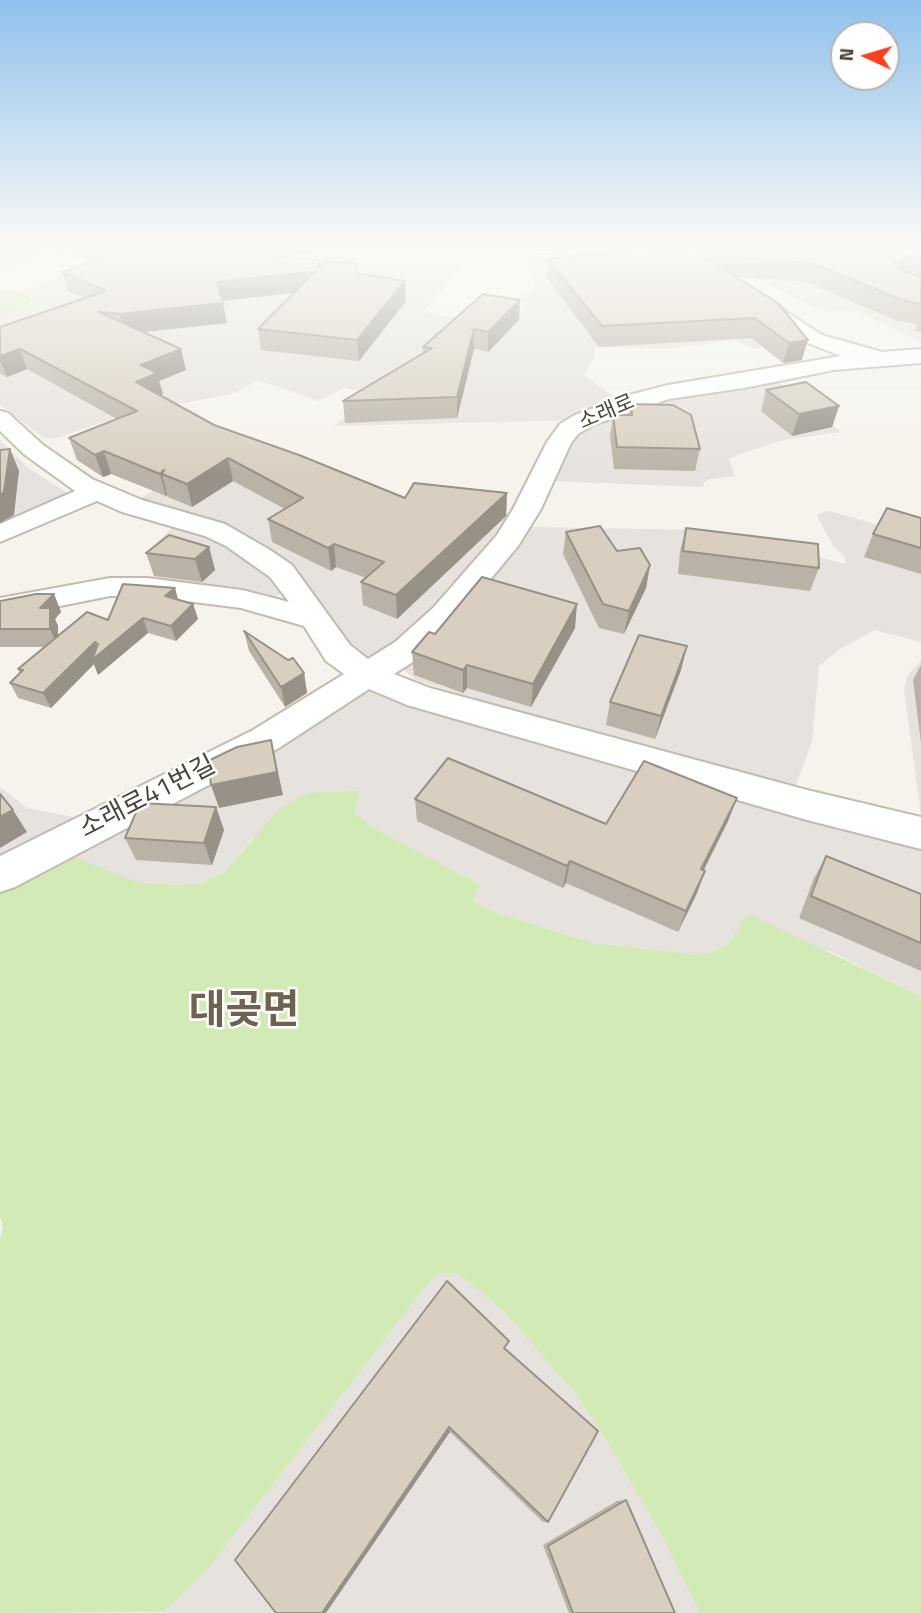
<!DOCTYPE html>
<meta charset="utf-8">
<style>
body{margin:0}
#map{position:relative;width:921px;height:1613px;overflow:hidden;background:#f6f3ec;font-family:"Titillium Web",sans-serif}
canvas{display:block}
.north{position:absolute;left:830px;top:21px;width:70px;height:70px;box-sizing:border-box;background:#fff;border:2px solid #b7b4b0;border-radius:50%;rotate:274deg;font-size:19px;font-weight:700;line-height:28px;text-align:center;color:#4b4439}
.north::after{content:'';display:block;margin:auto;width:24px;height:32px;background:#fc3f1d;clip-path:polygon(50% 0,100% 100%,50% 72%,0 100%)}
</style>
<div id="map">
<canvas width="921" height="1613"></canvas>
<div class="north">N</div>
</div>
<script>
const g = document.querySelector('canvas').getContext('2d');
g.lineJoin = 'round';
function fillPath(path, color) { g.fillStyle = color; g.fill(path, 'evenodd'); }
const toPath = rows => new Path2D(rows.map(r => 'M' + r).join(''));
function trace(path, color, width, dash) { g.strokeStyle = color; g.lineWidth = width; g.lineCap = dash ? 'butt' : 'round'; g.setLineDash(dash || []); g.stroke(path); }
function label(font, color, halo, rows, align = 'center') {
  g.font = font + ' "Titillium Web","Noto Sans KR",sans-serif'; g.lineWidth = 5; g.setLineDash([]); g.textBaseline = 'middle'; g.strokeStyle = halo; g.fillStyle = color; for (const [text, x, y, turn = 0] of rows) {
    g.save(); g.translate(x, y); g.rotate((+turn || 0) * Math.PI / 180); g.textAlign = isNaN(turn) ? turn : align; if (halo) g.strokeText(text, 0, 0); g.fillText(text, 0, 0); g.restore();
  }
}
fillPath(toPath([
 [152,248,512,248,501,258,478,258,462,266,423,312,458,318,443,336,392,378,367,393,344,388,319,401,257,380,235,393,125,415,56,438,44,438,0,405,0,315,33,302,32,296,26,292,75,269],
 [681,248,886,248,921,259,921,342,859,312,822,311,737,270,731,269,726,274],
 [648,249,767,346,754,349,734,340,665,349,596,347,594,358,584,375,620,401,573,420,334,426,485,308,524,310,520,294,535,292,532,272,523,262,571,253],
 [775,379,841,432,783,440,740,454,729,459,735,476,710,479,704,482,703,487,550,481,555,466,581,429,650,399],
 [0,440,27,467,72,496,0,531],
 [316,464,327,465,348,479,360,496,516,514,449,601,376,658,367,658,344,640,309,590,140,499,178,473],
 [830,511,921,538,921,642,875,630,840,649,819,666,812,742,795,787,470,697,416,680,404,670,403,666,529,527,708,530,846,564,844,556,833,546,817,516,820,513],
 [175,525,204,533,251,556,282,589,279,595,276,599,156,585,150,561,152,547],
 [921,661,921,815,904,690,908,675],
 [366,690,462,721,745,803,921,847,921,996,829,951,732,939,717,951,697,955,641,950,593,943,491,911,472,901,481,885,377,830,355,814,358,792,252,839,223,873,202,883,178,885,137,882,58,857],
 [0,787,27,808,84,819,0,863],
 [436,1273,458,1273,504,1312,576,1394,607,1441,663,1538,700,1613,162,1613,206,1571]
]), '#e6e2dd');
fillPath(toPath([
 [0,248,25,248,43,254,0,273],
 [0,290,20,291,35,299,23,307,0,315],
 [359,791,355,814,377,830,481,885,472,901,491,911,593,943,697,955,717,951,732,939,748,914,921,996,921,1613,700,1613,663,1538,607,1441,576,1394,504,1312,458,1273,436,1273,206,1571,163,1612,0,1613,0,1238,3,1226,0,1216,0,889,58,857,76,858,137,882,178,885,202,883,223,873,277,812,295,799,308,793]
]), '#d2eab5');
const minor = toPath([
 [523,248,612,248,603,253,532,253,523,248],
 [660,248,686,248,693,251,822,335,882,352,921,349,921,363,834,370,744,388,669,399,593,425,578,434,571,443,541,509,518,546,455,622,419,658,394,674,430,688,807,790,921,817,921,849,807,820,407,705,369,689,279,748,15,887,0,892,0,856,253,730,344,674,326,661,304,626,241,608,147,596,110,596,0,618,0,598,110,578,147,578,242,590,289,602,270,577,226,546,205,536,122,512,97,501,0,542,0,524,75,491,25,455,0,431,0,411,8,413,43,445,92,479,142,500,225,524,270,550,292,565,350,645,368,659,395,642,433,608,497,535,513,509,547,442,560,424,575,415,629,395,668,385,841,356,808,343,681,259,660,248]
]);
trace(minor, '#c2bbae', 4);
fillPath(minor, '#fff');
fillPath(toPath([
 [44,248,344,248,279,257,319,260,320,267,357,264,357,273,405,281,406,301,359,361,261,350,258,329,294,293,222,301,227,323,143,332,186,370,159,381,163,394,160,395,214,425,405,498,507,493,506,516,397,619,363,605,361,582,366,578,336,567,331,571,272,542,268,519,285,509,233,481,192,507,168,497,167,495,166,496,111,474,103,477,77,460,69,438,117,419,27,369,7,377,0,374,0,327,84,298,68,291,62,272,92,262],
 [635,248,689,248,778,303,802,360,783,363,751,338,599,347,546,277,547,259,634,251],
 [692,248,921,248,921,332,915,331,917,324,895,320,806,282,737,277],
 [483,294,519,320,488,352,474,349,457,418,345,423,343,401,423,354,423,347],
 [766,390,839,406,832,427,792,436,761,411],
 [631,404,700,449,695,471,614,469,610,436,613,415,629,415],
 [921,518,921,574,864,557,873,534],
 [686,528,819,568,810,591,678,574,680,551],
 [566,532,617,551,650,565,646,588,624,634,599,628,563,554],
 [209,547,215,570,202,582,154,576,146,553],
 [54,594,61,612,55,619,58,626,58,636,178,600,193,604,198,619,176,641,148,633,98,675,94,664,51,708,18,698,10,683,20,673,18,669,45,647,0,647,0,601],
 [575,628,531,707,467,688,463,693,414,675,412,652,435,634],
 [244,631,304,673,307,693,285,707,249,651],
 [687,646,681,670,655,739,606,725,610,702],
 [921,665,921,743,913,680],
 [737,798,728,821,704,870,705,871,697,893,678,932,566,883,563,888,417,821,415,799,606,824],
 [216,807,224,830,212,865,136,860,125,838],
 [826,856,921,894,921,971,799,918,814,878],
 [506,1350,548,1522,543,1522,450,1432,276,1613],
 [626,1500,675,1613,569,1613,543,1545,617,1501]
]), '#bab2a6');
fillPath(toPath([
 [238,248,344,248,241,261,238,253],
 [907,255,901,274,895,262],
 [316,271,318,290,221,301,217,282],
 [405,281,406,301,359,361,357,340],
 [520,300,519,320,488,352,488,332],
 [223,303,227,323,125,334,119,314],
 [474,329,474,349,457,418,457,397],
 [808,340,802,360,783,363,789,343],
 [20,349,27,369,7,377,0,360,0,356],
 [181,349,186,370,159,381,163,394,142,403,136,382,141,365],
 [839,406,832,427,792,436,799,414],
 [10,449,19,471,14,515,0,523,0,495],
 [104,451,111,474,103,477,95,455],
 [228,458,233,481,192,507,187,484],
 [164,470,162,474,167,495,166,496,160,474],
 [507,493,506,516,397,619,396,595],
 [334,544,336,567,331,571,328,548],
 [209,547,215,570,202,582,195,559],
 [650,565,646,588,624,634,629,611],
 [175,588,179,603,165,596],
 [54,594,61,612,55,619,58,626,58,646,40,608],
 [193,604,198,619,176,641,171,626],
 [577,604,575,628,531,707,533,684],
 [143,618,148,633,98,675,94,664,51,708,43,693,95,642,99,654],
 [687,646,681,670,655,739,661,716],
 [467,665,467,688,463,693,463,670],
 [304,673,307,693,285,707,281,687],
 [271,740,283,795,219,808,211,785],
 [737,798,728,821,693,891,701,869],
 [216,807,224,830,212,865,204,843],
 [13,810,27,832,0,848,0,817],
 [570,861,566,883,563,888,567,866],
 [705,871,697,893,678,932,686,911],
 [449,1427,450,1432,326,1613,322,1613]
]), '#979187');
const building = toPath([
 [104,248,238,248,238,253,319,260,319,268,326,261,357,264,356,273,405,281,357,340,258,329,316,271,217,282,223,303,119,314,99,312,181,349,141,365,157,373,136,382,214,425,299,455,405,498,414,483,507,493,396,595,361,582,384,562,334,544,328,548,268,519,303,498,228,458,187,484,162,474,164,470,160,474,104,451,95,455,69,438,137,411,20,349,0,356,0,327,106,291,62,272,121,253,104,248],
 [641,248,689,248,778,303,808,340,789,343,755,318,602,326,547,259,642,250,641,248],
 [725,248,921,248,921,260,907,255,895,262,899,269,921,277,921,304,902,300,812,263,741,258,725,248],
 [483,294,520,300,488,332,474,329,457,397,343,401,432,348,423,347,483,294],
 [806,382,839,406,799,414,766,390,806,382],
 [631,404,673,405,691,415,700,449,617,447,613,415,632,415,631,404],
 [10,449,4,492,0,495,0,450,10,449],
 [887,508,921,518,921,548,873,534,887,508],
 [600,526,617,551,640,548,650,565,629,611,603,604,566,532,600,526],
 [686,528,818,544,819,568,683,551,686,528],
 [169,535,209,547,195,559,146,553,169,535],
 [482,577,577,604,533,684,467,665,463,670,412,652,429,632,435,634,482,577],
 [123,584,175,588,165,596,193,604,171,626,143,618,92,660,98,644,95,642,43,693,10,683,23,670,18,669,87,612,108,620,123,584],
 [36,594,54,594,40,608,50,608,50,629,0,629,0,601,36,594],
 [244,631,288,660,293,658,304,673,281,687,244,631],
 [639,635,687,646,661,716,610,702,639,635],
 [271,740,277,772,211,785,208,761,237,747,271,740],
 [448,758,606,824,644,761,737,798,701,869,705,871,686,911,570,861,567,866,415,799,448,758],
 [0,794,13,810,0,817,0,794],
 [140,803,216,807,204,843,125,838,140,803],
 [826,856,921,894,921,943,811,896,826,856],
 [447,1281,509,1341,504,1348,598,1431,548,1522,449,1427,322,1613,276,1613,235,1560,447,1281],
 [626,1500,675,1613,573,1613,548,1546,626,1500]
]);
fillPath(building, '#d8cfc1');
trace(building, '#979187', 2);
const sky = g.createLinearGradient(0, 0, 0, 474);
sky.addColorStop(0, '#8fc1ec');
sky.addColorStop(0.52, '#fbfaf6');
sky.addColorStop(1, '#fbfaf600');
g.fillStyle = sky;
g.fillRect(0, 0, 921, 474);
label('21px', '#4b4439', '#fff', [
 ["소래로",607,413,-23]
]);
label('26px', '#4b4439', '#fff', [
 ["소래로41번길",148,798,-27]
]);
label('bold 40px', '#6e6250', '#fff', [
 ["대곶면",244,1013]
]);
</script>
